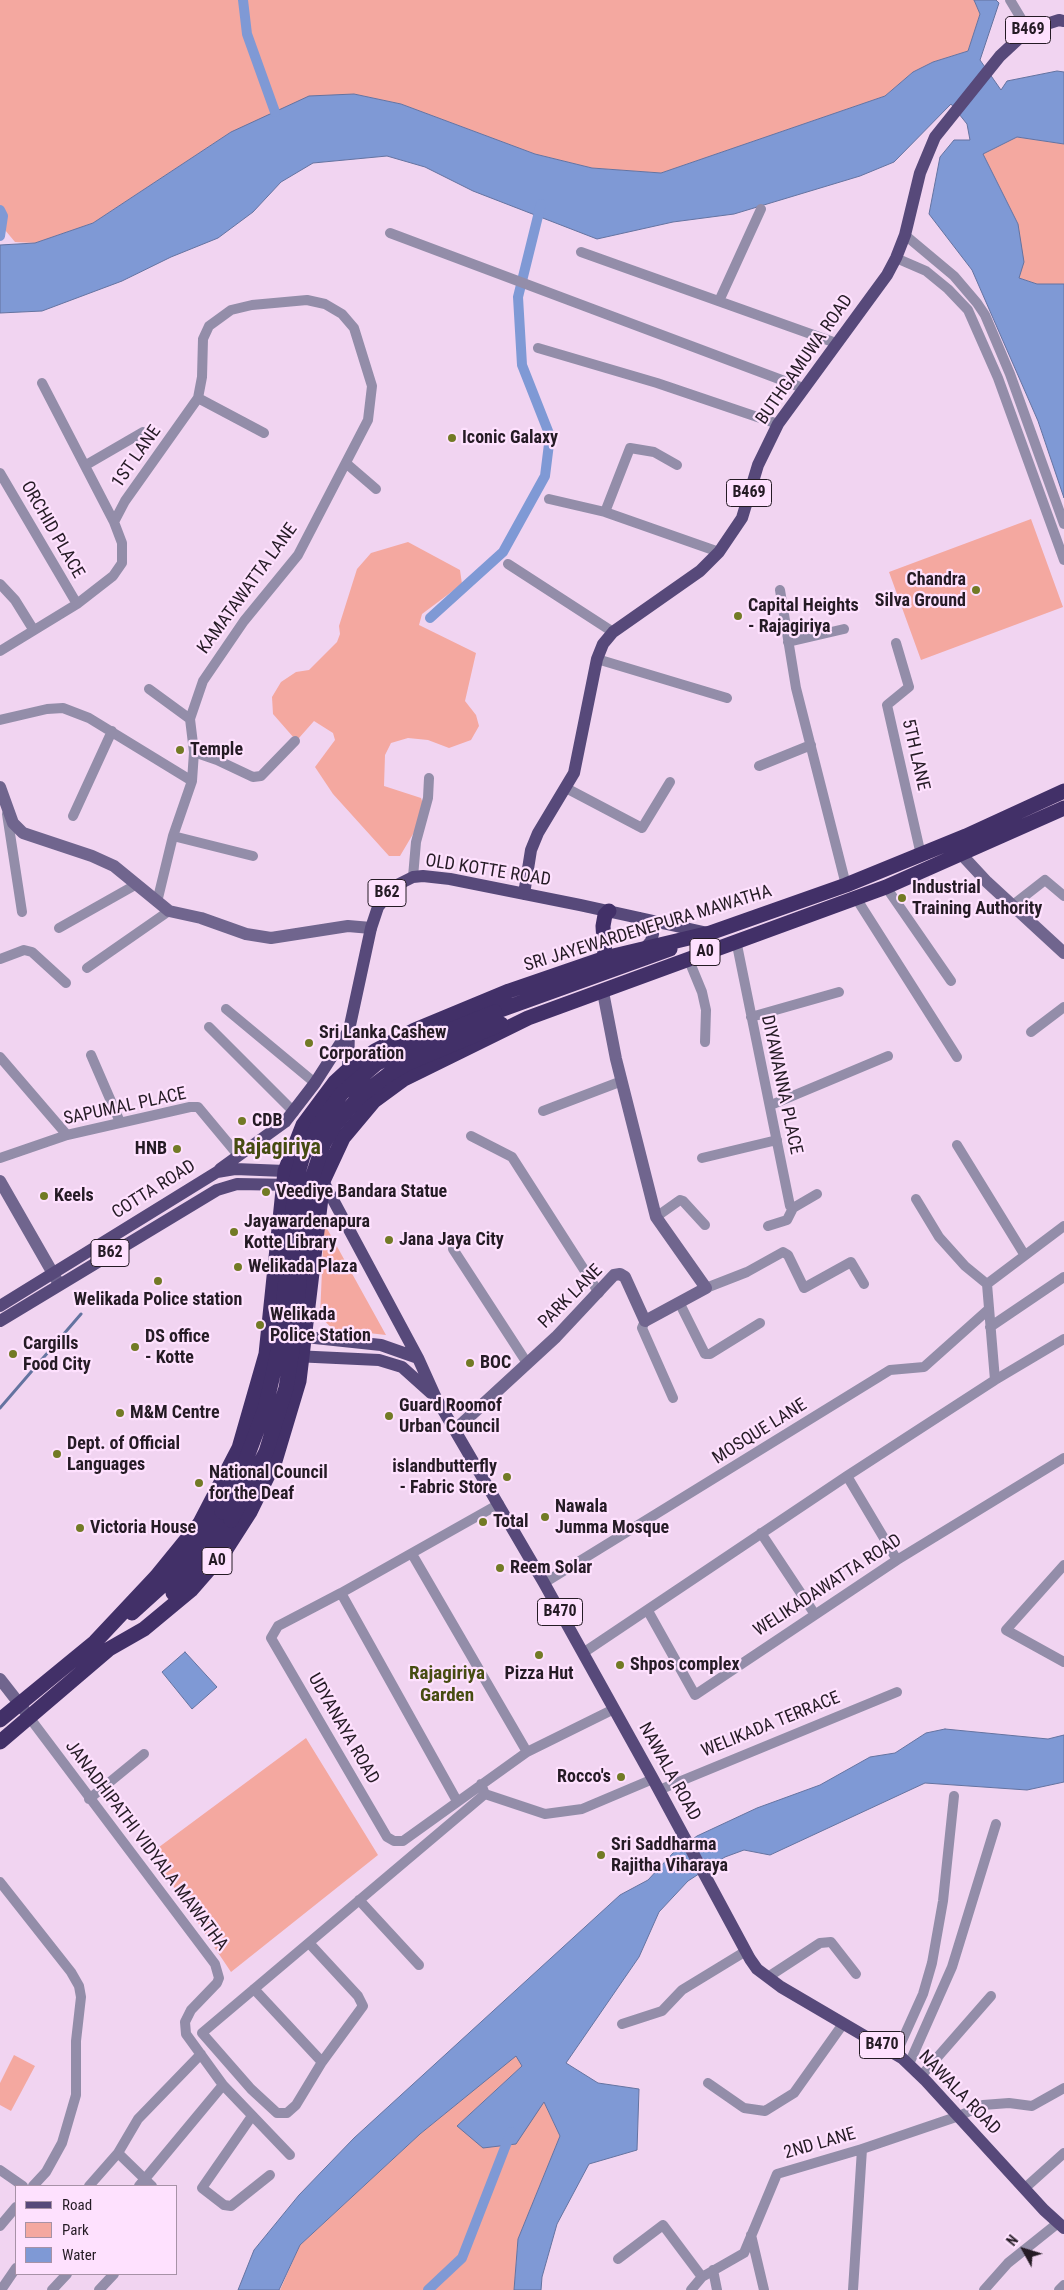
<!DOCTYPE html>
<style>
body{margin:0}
#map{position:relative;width:1064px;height:2290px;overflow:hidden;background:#f1d4f1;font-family:"Roboto Condensed",sans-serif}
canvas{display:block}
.legend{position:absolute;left:15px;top:2185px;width:162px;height:90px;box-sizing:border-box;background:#fee1fe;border:1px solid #a792a7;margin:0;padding:6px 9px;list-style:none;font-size:15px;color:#251b25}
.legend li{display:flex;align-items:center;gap:10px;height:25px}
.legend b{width:25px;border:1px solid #a792a7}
.north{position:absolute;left:999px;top:2225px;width:50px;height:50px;-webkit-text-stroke:4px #fee1fe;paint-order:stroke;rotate:309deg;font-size:14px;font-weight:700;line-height:20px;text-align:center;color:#251b25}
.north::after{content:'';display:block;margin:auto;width:18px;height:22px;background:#251b25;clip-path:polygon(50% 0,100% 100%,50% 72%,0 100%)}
</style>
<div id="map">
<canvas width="1064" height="2290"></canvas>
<ul class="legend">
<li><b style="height:6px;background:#57497a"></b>Road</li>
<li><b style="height:14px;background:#f4a8a0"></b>Park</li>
<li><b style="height:14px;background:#7f99d5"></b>Water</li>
</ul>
<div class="north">N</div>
</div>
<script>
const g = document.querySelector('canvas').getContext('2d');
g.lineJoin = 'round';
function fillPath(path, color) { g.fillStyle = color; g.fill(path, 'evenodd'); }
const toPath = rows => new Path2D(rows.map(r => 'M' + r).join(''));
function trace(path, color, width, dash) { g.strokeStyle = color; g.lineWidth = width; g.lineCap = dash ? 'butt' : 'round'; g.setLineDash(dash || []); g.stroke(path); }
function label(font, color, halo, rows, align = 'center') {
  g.font = font + ' "Roboto Condensed",sans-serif'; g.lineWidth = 4.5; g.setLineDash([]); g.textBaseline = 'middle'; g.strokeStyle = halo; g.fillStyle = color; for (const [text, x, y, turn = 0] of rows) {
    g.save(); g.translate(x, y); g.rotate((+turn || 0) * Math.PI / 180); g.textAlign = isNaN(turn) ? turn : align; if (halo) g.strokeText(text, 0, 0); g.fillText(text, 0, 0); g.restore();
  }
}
fillPath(toPath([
 [0,0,974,0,980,14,968,51,933,62,913,72,885,96,661,173,592,168,535,154,401,104,354,94,231,132,93,223,35,243,15,242,0,224],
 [1017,137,1064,144,1064,284,1037,284,1019,278,1018,224,983,154],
 [1031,519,1063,607,921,660,889,572],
 [408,542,460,570,462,584,422,614,419,625,476,653,465,701,476,715,479,726,471,740,449,748,428,740,408,738,391,743,385,755,384,786,421,798,426,812,400,856,389,856,333,794,315,767,335,740,333,733,314,721,299,738,294,738,273,714,272,697,281,682,296,672,309,670,337,642,340,634,339,626,357,569,371,553],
 [324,1223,386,1335,333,1329,320,1317],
 [306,1738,378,1855,231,1972,151,1853],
 [14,2055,35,2066,11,2111,0,2105,0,2083],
 [516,2055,522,2066,457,2126,544,2102,560,2136,518,2239,514,2290,280,2290,300,2245,420,2134]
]), '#f4a8a0');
const water = toPath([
 [974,0,996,0,999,3,980,60,1001,90,1007,81,1057,71,1064,72,1064,144,1017,137,983,154,1018,224,1024,262,1019,278,1037,284,1064,284,1064,498,1038,421,972,270,929,214,940,157,954,140,970,140,967,124,951,104,894,162,860,176,734,214,673,222,597,239,473,191,425,167,387,156,313,163,281,182,253,212,218,238,171,257,122,281,42,311,0,313,0,245,35,243,93,223,231,132,309,96,354,94,401,104,535,154,592,168,661,173,885,96,913,72,933,62,968,51,980,14,974,0],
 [185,1652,217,1687,192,1709,162,1672,185,1652],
 [945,1729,1048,1739,1064,1735,1064,1782,1027,1790,925,1783,770,1855,744,1850,725,1857,688,1881,659,1912,639,1957,566,2063,598,2083,639,2089,637,2150,589,2164,557,2224,542,2277,541,2290,514,2290,518,2239,560,2136,544,2102,516,2144,483,2148,457,2126,522,2066,516,2056,420,2134,300,2245,279,2290,238,2290,254,2250,299,2195,354,2138,620,1895,648,1880,673,1853,697,1836,757,1808,820,1785,870,1757,895,1753,926,1733,945,1729]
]);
fillPath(water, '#7f99d5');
trace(water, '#6473a0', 1);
trace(toPath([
 [0,1408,81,1314]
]), '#6473a0', 3);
trace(toPath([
 [243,0,247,34,275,112],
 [0,210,3,216,0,236],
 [430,618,503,552,545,476,550,436,522,365,518,297,541,204],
 [428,2290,462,2258,511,2132]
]), '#7f99d5', 10);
trace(toPath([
 [1010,0,1028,30],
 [390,233,803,388],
 [905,235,954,276,977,303,985,315,1010,374,1064,524],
 [581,252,836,343],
 [896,258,926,271,948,289,968,310,998,378,1064,560],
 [719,301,761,209],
 [538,348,657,383,778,424],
 [42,383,114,522],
 [198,398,264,433],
 [347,464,376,489],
 [86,465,143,432],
 [0,473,77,604],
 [549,499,605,512,719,552],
 [605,512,630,448,654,452,677,465],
 [508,564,613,632],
 [0,584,15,600,33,629],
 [780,590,796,688,846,885],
 [788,642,844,629],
 [896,643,909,687,887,705,921,855],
 [0,651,77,604,113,576,122,563,122,543,114,522,125,501,198,398,202,377,203,339,209,326,231,310,252,305,307,300,325,304,342,314,354,328,372,386,368,420,298,555,244,621,203,681,190,719,194,752,192,781,173,836,157,902],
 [597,659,727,698],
 [149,689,190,719],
 [0,720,47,709,63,708,89,718,192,781],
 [194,752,217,760,253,777,261,776,295,741],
 [759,766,811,745],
 [566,788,642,828,670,782],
 [7,814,22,912],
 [73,816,112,731],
 [173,836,253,856],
 [413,877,416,842,428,798,429,778],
 [886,887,951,981],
 [856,898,957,1057],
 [1013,905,1045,880,1064,896],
 [59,928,137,884],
 [736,940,790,1206,793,1208,817,1194],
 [688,958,702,992,706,1010,705,1042],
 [0,959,24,950,32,952,66,983],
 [87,968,169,911],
 [226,1009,315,1083],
 [751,1017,839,992],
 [209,1027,294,1112],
 [1031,1032,1064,1007],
 [91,1055,120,1122],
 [0,1057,67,1135],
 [771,1105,888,1056],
 [543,1111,622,1081],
 [471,1136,512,1157,599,1293],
 [957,1145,1024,1254],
 [0,1158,67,1135,190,1107,198,1107,238,1155],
 [702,1158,777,1140],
 [916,1199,939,1237,965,1266,987,1284],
 [656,1217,680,1200,683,1201,705,1225],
 [768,1226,787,1220,793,1208],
 [453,1249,527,1363],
 [706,1288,747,1272,783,1252,788,1255,804,1288,851,1262,864,1284],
 [680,1304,705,1354,710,1354,760,1323],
 [645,1321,642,1328,673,1398],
 [990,1327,1064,1277],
 [995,1380,987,1284,1064,1226],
 [847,1476,897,1560],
 [499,1504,341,1593,278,1626,271,1638,387,1837,394,1841,403,1841,527,1752,614,1709],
 [761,1533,814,1613],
 [412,1554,527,1752],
 [1064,1565,1006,1630,1064,1662],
 [544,1583,890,1370,924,1367,989,1309],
 [341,1593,457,1801],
 [648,1611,695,1695,897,1560,1064,1458],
 [583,1653,847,1476,995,1380,1064,1339],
 [29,1717,215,1964,219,1978,217,1983,191,2010,185,2022,186,2034,223,2085,290,2155],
 [659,1790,897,1692],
 [485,1794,545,1814,582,1809,653,1779],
 [89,1799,144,1754],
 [0,1882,71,1972,79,1986,81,1997,76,2041,76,2095,62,2143,46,2172,33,2186],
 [359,1900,419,1965],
 [768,1977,820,1943,831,1942,856,1974],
 [254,1989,322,2062,363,2006,358,1996,309,1943],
 [622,2024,662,2011,682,1990,746,1951],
 [896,2054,923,1994,932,1963,943,1901,954,1796],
 [322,2062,296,2105,287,2113,277,2113,251,2089,202,2033,485,1794,481,1784],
 [909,2064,952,1967,996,1824],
 [921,2076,991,1996],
 [708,2083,744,2108,765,2111,794,2093,843,2024],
 [252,2116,202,2188,224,2205,231,2206,270,2175],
 [118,2153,152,2186],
 [0,2170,23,2186],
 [89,2186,118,2153,138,2119,201,2054],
 [139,2186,223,2085],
 [1025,2188,1064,2153],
 [0,2226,16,2207],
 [751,2235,764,2290],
 [618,2259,663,2225,702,2277],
 [713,2270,717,2290],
 [1,2290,16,2268],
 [52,2290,67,2274],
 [99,2290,114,2274],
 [691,2290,702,2277,744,2253,777,2174,862,2149,959,2116,983,2105,1009,2103,1032,2106,1064,2088],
 [853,2290,862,2149],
 [984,2290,1008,2263,1058,2223],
 [1059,2290,1064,2285]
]), '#938da9', 10);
trace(toPath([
 [0,787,13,823,23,833,92,856,114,866,169,911,201,918,246,934,271,938,348,926,371,928],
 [961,854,987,882,1064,953],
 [0,1181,59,1284],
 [456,1429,556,1337,614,1275,620,1274,625,1277,645,1321,706,1288,656,1217,616,1059,603,992],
 [0,1679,25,1711]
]), '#70658e', 12);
trace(toPath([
 [524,894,531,850,538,833,574,773,597,659,603,644,613,632,700,571,719,552,742,518,758,465,778,424,887,275,896,258,905,235,920,173,935,137,1000,56,1028,30,1059,20,1064,21],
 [640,918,653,934,651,941,646,947],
 [348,1070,349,1030,371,928,378,907,395,886,413,877,423,876,450,879,580,905,708,933],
 [220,1169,285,1122,315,1083,349,1030],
 [323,1181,418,1358,436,1398,544,1583,653,1779,750,1959,757,1969,781,1987,902,2058,926,2081,1044,2210,1064,2228],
 [0,1306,217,1172,235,1169,285,1171,294,1173],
 [0,1321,217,1190,237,1184,293,1185],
 [296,1336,381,1345,418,1358],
 [294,1356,379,1360,402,1367,431,1393]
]), '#57497a', 12);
trace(toPath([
 [605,958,603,926,605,915,609,911],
 [495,1012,670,949],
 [173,1593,205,1559,231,1520],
 [132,1613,185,1565,210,1532,222,1512],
 [0,1720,95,1642,156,1577,200,1523,239,1448,266,1354,285,1171,303,1125,335,1082,348,1070,375,1051,415,1030,509,991,605,958,710,933,846,885,966,836,1064,791],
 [0,1742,109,1649,144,1629,191,1590,225,1551,250,1512,275,1461,299,1381,323,1181,343,1138,374,1101,404,1079,528,1018,886,887,1064,808]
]), '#423068', 15);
trace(toPath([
 [222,1512,244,1465,265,1409,272,1379,279,1346,296,1180,303,1156,317,1127,342,1093,376,1064,408,1047,495,1012],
 [231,1520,266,1452,286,1388,292,1351,309,1187,324,1143,335,1125,359,1097,389,1074,408,1063,501,1024]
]), '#423068', 15);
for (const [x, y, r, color] of [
 [452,438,5,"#727a25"],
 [976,590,5,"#727a25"],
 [738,616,5,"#727a25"],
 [180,750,5,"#727a25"],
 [902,898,5,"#727a25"],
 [309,1043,5,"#727a25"],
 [242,1121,5,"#727a25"],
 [177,1149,5,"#727a25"],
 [266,1192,5,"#727a25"],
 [44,1196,5,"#727a25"],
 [234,1232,5,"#727a25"],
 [389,1240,5,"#727a25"],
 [238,1267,5,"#727a25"],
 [158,1281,5,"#727a25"],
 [260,1325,5,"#727a25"],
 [135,1347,5,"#727a25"],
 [13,1354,5,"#727a25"],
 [470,1363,5,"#727a25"],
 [120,1413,5,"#727a25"],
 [389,1416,5,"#727a25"],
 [57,1454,5,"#727a25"],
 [507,1477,5,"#727a25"],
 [199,1483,5,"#727a25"],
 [545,1517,5,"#727a25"],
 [483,1522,5,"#727a25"],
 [80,1528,5,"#727a25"],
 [500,1568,5,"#727a25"],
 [539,1655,5,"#727a25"],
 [620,1665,5,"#727a25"],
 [621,1777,5,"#727a25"],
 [601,1855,5,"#727a25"]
]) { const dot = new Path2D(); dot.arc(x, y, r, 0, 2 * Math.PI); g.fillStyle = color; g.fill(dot); trace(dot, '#fee1fe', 2); }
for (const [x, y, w] of [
 [1028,30,45],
 [749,493,45],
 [387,893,38],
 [705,952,30],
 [110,1253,38],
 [217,1561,30],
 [560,1612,45],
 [882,2045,45]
]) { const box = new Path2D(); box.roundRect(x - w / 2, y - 13.5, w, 27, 4); g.fillStyle = '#fee1fe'; g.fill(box); trace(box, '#251b25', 1); }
label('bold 16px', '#251b25', null, [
 ["B469",1028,30],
 ["B469",749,493],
 ["B62",387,893],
 ["A0",705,952],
 ["B62",110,1253],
 ["A0",217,1561],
 ["B470",560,1612],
 ["B470",882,2045]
]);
label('18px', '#251b25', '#fee1fe', [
 ["BUTHGAMUWA ROAD",805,360,-55],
 ["1ST LANE",137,457,-55],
 ["ORCHID PLACE",52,530,60],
 ["KAMATAWATTA LANE",248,589,-54],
 ["5TH LANE",915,755,77],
 ["OLD KOTTE ROAD",488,871,9],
 ["SRI JAYEWARDENEPURA MAWATHA",648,929,-17],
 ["DIYAWANNA PLACE",781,1085,78],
 ["SAPUMAL PLACE",125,1107,-12],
 ["COTTA ROAD",154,1190,-32],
 ["PARK LANE",571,1297,-45],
 ["MOSQUE LANE",760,1432,-32],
 ["WELIKADAWATTA ROAD",828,1586,-33],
 ["WELIKADA TERRACE",771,1725,-22],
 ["UDYANAYA ROAD",343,1729,60],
 ["NAWALA ROAD",669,1772,61],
 ["JANADHIPATHI VIDYALA MAWATHA",146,1846,53],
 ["NAWALA ROAD",959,2093,46],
 ["2ND LANE",820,2144,-16]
]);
label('bold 18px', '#251b25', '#fee1fe', [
 ["Iconic Galaxy",462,438],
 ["Chandra",966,580,"right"],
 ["Silva Ground",966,601,"right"],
 ["Capital Heights",748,606],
 ["- Rajagiriya",748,627],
 ["Temple",190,750],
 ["Industrial",912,888],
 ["Training Authority",912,909],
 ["Sri Lanka Cashew",319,1033],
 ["Corporation",319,1054],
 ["CDB",252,1121],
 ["HNB",167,1149,"right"],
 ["Veediye Bandara Statue",276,1192],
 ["Keels",54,1196],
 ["Jayawardenapura",244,1222],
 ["Kotte Library",244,1243],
 ["Jana Jaya City",399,1240],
 ["Welikada Plaza",248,1267],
 ["Welikada Police station",158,1300,"center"],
 ["Welikada",270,1315],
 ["Police Station",270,1336],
 ["DS office",145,1337],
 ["- Kotte",145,1358],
 ["Cargills",23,1344],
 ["Food City",23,1365],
 ["BOC",480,1363],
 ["Guard Roomof",399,1406],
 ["Urban Council",399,1427],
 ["M&M Centre",130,1413],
 ["Dept. of Official",67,1444],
 ["Languages",67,1465],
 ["islandbutterfly",497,1467,"right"],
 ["- Fabric Store",497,1488,"right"],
 ["National Council",209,1473],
 ["for the Deaf",209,1494],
 ["Nawala",555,1507],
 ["Jumma Mosque",555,1528],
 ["Total",493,1522],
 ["Victoria House",90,1528],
 ["Reem Solar",510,1568],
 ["Shpos complex",630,1665],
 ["Pizza Hut",539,1674,"center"],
 ["Rocco's",611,1777,"right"],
 ["Sri Saddharma",611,1845],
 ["Rajitha Viharaya",611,1866]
], 'left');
label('bold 19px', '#464c11', '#fee1fe', [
 ["Rajagiriya",447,1674],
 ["Garden",447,1696]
]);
label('bold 22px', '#464c11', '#fee1fe', [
 ["Rajagiriya",277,1148]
]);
</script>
